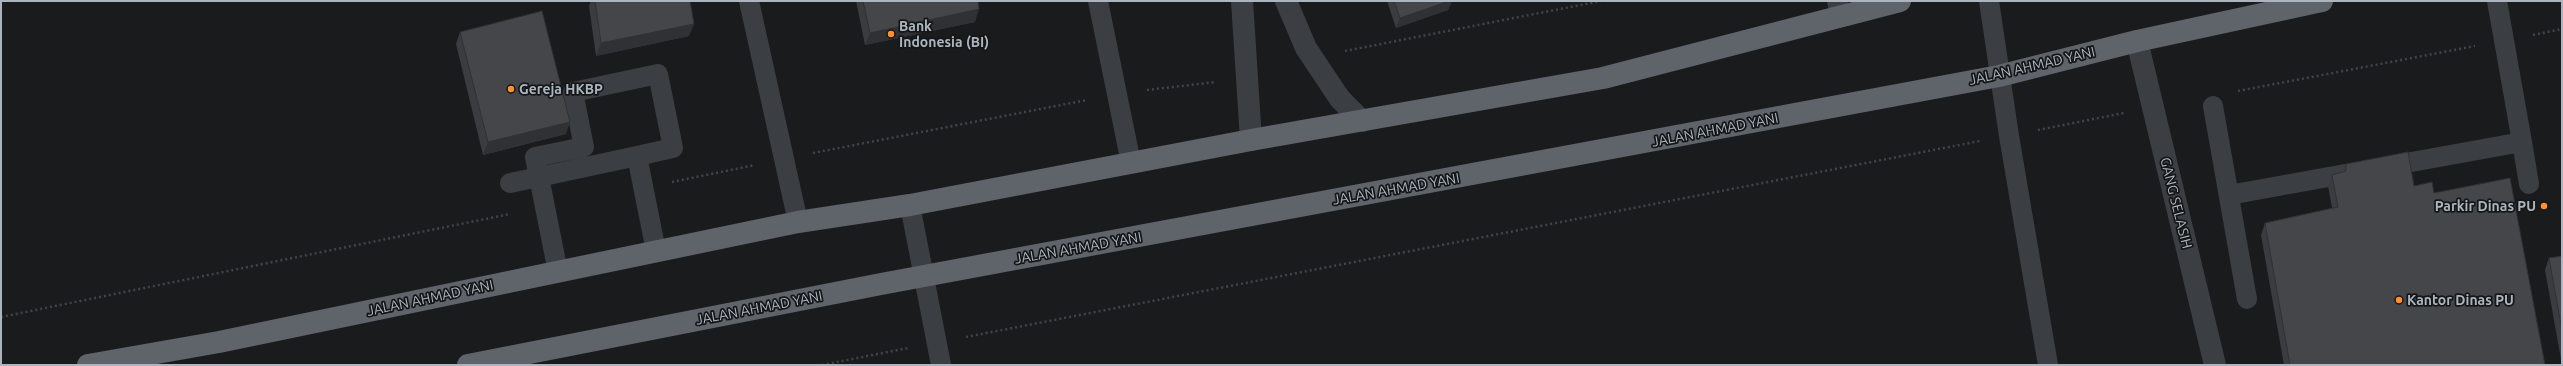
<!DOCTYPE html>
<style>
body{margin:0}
#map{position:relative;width:2563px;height:366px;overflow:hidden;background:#1a1b1d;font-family:Ubuntu,sans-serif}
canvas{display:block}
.frame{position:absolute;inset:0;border:2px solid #acb5be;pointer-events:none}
</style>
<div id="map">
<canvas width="2563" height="366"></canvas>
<div class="frame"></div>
</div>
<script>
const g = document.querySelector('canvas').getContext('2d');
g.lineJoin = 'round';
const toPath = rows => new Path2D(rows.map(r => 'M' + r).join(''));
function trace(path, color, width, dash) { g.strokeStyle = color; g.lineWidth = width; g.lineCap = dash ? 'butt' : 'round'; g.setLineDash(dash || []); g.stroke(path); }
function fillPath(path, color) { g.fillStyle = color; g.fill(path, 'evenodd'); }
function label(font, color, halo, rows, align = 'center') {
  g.font = font + ' Ubuntu,sans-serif'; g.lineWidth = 3.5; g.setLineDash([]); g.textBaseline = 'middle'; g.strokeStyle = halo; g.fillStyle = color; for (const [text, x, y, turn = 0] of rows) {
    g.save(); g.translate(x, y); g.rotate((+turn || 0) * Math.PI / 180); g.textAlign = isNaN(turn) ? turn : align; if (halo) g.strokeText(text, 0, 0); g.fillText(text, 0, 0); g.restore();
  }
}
trace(toPath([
 [2533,35,2562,29],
 [1345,51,1601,1],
 [1147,90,1216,82],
 [2238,91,2475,46],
 [2038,130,2124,113],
 [813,153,1087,100],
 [672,182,755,165],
 [1,317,510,214],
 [966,337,1980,141],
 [822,365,908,348]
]), '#41454a', 2.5, [2, 3]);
trace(toPath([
 [749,1,798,222],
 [1098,1,1131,163],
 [1837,1,1840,16],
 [1989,1,2009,136,2048,365],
 [2497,1,2522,142],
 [2213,106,2247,299],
 [637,156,656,251],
 [510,183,539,177,637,156,673,148,658,74,573,92,584,147,535,157,558,272],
 [2229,195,2522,142,2529,184],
 [910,205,941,365]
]), '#3b3e43', 20);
trace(toPath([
 [2137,41,2215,365]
]), '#3b3e43', 22);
trace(toPath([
 [1242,1,1251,140],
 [1286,1,1306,48,1340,99,1362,121]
]), '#3b3e43', 22);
trace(toPath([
 [88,365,219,342,798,222,910,205,1251,140,1603,78,1900,1],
 [468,365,881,284,1999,76,2137,41,2322,1]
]), '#5f646b', 22);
fillPath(toPath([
 [591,1,690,1,689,36,596,56,589,6],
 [856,1,978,1,975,22,865,45],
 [1387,1,1452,1,1448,10,1396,28],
 [460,32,566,134,483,155,456,44],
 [2346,164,2434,193,2545,365,2284,365,2261,235,2265,223,2332,208,2328,186,2332,175,2343,172],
 [2562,256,2562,365,2545,270,2549,258]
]), '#3a3c40');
fillPath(toPath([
 [1449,1,1452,1,1448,10,1396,28,1400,18],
 [979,9,975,22,865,45,870,33],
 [694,24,689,36,596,56,601,43],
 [570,122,566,134,483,155,488,142]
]), '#303134');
const building = toPath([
 [595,1,690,1,694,24,601,43,595,1],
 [863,1,978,1,979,9,870,33,863,1],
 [1394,1,1449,1,1400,18,1394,1],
 [542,11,570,122,488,142,460,32,542,11],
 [2408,152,2414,186,2432,182,2434,193,2510,178,2545,365,2290,365,2265,223,2338,207,2332,175,2346,171,2346,164,2408,152],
 [2562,256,2562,330,2549,258,2562,256]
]);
fillPath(building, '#44464a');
trace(building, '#303134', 1);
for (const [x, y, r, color] of [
 [891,34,4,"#ff8f31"],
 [511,89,4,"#ff8f31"],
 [2544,206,4,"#ff8f31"],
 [2399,300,4,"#ff8f31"]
]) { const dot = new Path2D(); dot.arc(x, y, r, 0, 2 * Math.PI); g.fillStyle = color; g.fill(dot); trace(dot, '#151618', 1.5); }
label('bold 14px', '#acb5be', '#151618', [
 ["Bank",899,26],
 ["Indonesia (BI)",899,42],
 ["Gereja HKBP",519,89],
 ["Parkir Dinas PU",2536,206,"right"],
 ["Kantor Dinas PU",2407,300]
], 'left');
label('14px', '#acb5be', '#151618', [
 ["JALAN AHMAD YANI",2032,66,-13],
 ["JALAN AHMAD YANI",1715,130,-11],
 ["JALAN AHMAD YANI",1396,189,-10],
 ["GANG SELASIH",2176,203,76],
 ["JALAN AHMAD YANI",1078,248,-10],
 ["JALAN AHMAD YANI",430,298,-12],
 ["JALAN AHMAD YANI",759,308,-11]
]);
</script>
